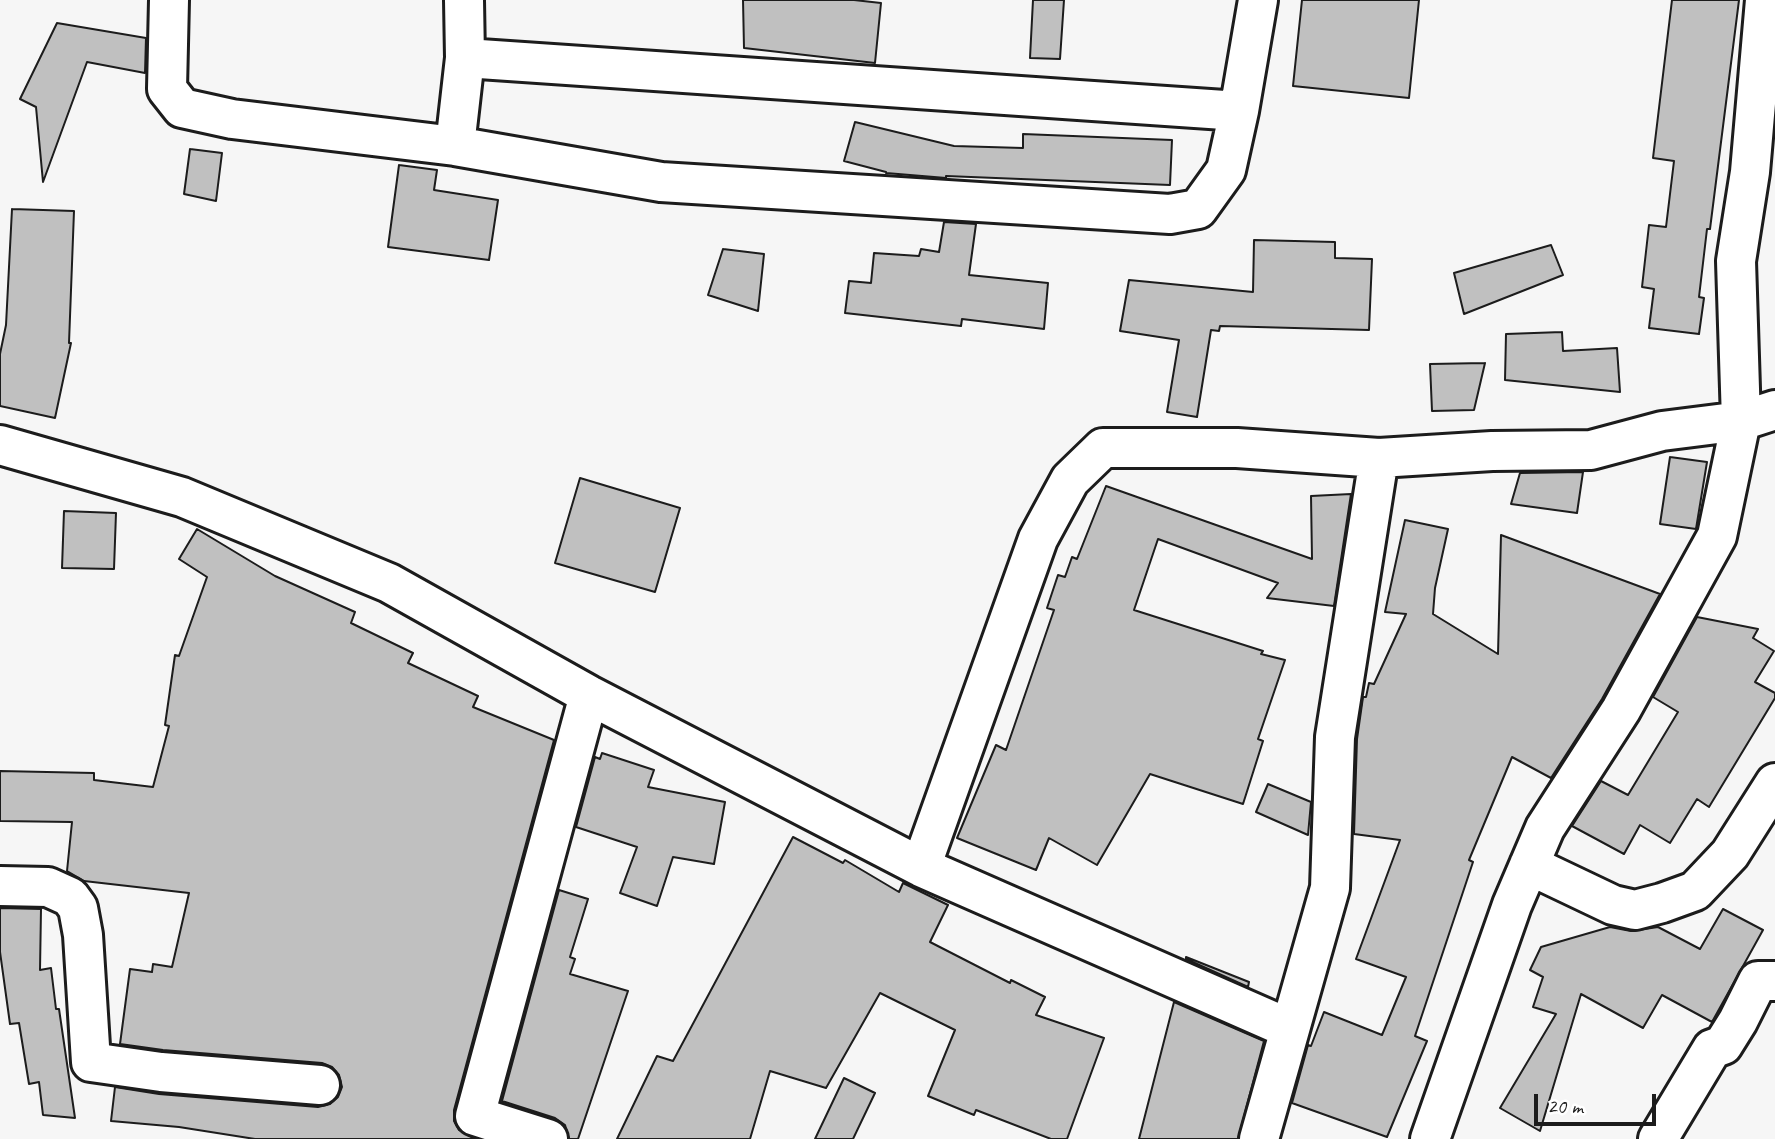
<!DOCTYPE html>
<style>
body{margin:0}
#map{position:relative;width:1775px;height:1139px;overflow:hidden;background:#f6f6f6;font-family:Caveat,sans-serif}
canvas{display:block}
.scale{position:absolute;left:1534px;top:1094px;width:122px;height:32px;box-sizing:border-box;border:4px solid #1c1c1c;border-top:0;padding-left:9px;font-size:21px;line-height:24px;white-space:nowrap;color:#1c1c1c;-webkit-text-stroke:5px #fff;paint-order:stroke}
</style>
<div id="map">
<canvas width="1775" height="1139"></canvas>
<div class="scale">20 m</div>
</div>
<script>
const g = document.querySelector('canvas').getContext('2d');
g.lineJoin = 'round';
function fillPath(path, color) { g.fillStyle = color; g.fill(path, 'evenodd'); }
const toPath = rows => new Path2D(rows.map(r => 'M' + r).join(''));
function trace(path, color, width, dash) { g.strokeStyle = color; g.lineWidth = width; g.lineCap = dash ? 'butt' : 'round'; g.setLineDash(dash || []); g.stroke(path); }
const building = toPath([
 [743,0,854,0,881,3,875,63,744,48,743,0],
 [1033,0,1064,0,1060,59,1030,58,1033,0],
 [1302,0,1419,0,1409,98,1293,86,1302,0],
 [1672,0,1739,0,1710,229,1707,229,1699,297,1704,298,1699,334,1649,328,1654,289,1642,287,1649,225,1666,227,1674,161,1653,158,1672,0],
 [57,23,146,38,145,73,87,62,43,182,36,107,20,99,57,23],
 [855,122,954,146,1023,148,1023,134,1172,140,1170,185,946,176,946,178,886,173,886,172,844,161,855,122],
 [190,149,222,153,216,201,184,194,190,149],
 [399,165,437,170,434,190,498,200,489,260,388,247,399,165],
 [12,209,74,211,69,343,71,343,55,418,0,406,0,354,6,325,12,209],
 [944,222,976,224,969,275,1048,283,1044,329,962,319,961,326,845,313,849,281,871,283,874,253,919,256,921,249,939,252,944,222],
 [1254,240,1335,242,1335,258,1372,259,1369,330,1220,326,1219,331,1211,330,1197,417,1167,412,1179,340,1120,331,1129,280,1253,292,1254,240],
 [1551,245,1563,275,1464,314,1454,273,1551,245],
 [723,249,764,254,758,311,708,295,723,249],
 [1562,332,1563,351,1617,348,1620,392,1505,380,1506,334,1562,332],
 [1485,363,1474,410,1432,411,1430,364,1485,363],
 [1670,457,1707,462,1696,529,1660,524,1670,457],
 [1583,472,1577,513,1511,504,1520,473,1583,472],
 [580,478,680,508,655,592,555,563,580,478],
 [1106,486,1312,559,1311,496,1351,494,1334,606,1267,598,1278,583,1158,539,1134,610,1263,651,1261,654,1285,660,1258,739,1263,741,1243,804,1150,774,1097,865,1049,838,1036,870,957,838,996,745,1006,750,1054,610,1047,608,1058,575,1065,577,1072,557,1077,559,1106,486],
 [64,511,116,513,114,569,62,568,64,511],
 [1405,520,1448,529,1435,588,1433,614,1498,654,1501,535,1660,594,1602,699,1551,778,1512,757,1469,860,1473,862,1415,1036,1427,1041,1387,1137,1292,1103,1308,1045,1311,1046,1324,1012,1382,1035,1406,977,1356,959,1400,840,1354,834,1357,739,1363,697,1366,697,1369,683,1374,684,1406,614,1385,612,1405,520],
 [197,529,275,576,355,612,351,623,413,653,408,663,478,696,473,707,554,740,454,1110,454,1121,459,1130,475,1139,255,1139,179,1127,111,1121,115,1087,159,1094,318,1107,330,1104,338,1097,342,1087,339,1075,332,1067,322,1063,163,1050,120,1044,130,969,152,972,153,964,172,967,189,893,84,881,67,871,72,822,0,821,0,771,94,773,94,780,153,787,169,726,165,725,175,655,179,656,207,577,179,559,197,529],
 [1697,617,1758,629,1753,638,1774,651,1755,682,1775,693,1775,698,1709,807,1697,799,1670,843,1640,825,1624,854,1572,826,1601,781,1628,795,1678,712,1653,697,1697,617],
 [602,753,654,770,648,787,725,802,714,864,673,857,657,906,620,893,637,847,576,827,595,757,600,759,602,753],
 [1268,784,1311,802,1308,835,1256,812,1268,784],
 [793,837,843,863,845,860,899,892,903,883,948,905,930,942,1010,983,1011,980,1045,997,1036,1015,1104,1038,1067,1139,1051,1139,976,1110,974,1115,928,1096,955,1030,880,993,826,1088,770,1071,750,1139,617,1139,657,1056,673,1061,793,837],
 [559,890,588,899,570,957,575,959,570,974,628,991,578,1139,569,1139,565,1125,555,1118,502,1101,559,890],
 [0,908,41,909,40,970,51,968,56,1009,59,1009,75,1118,43,1115,39,1082,29,1084,19,1023,10,1024,0,952,0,908],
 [1723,909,1763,930,1712,1022,1662,995,1643,1028,1581,994,1540,1131,1500,1108,1556,1014,1533,1007,1543,977,1530,970,1541,947,1610,927,1631,931,1658,927,1700,949,1723,909],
 [1186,957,1249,982,1248,987,1186,959,1186,957],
 [1174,1002,1264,1041,1238,1139,1139,1139,1174,1002],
 [844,1078,875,1093,853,1139,815,1139,844,1078]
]);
fillPath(building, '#c0c0c0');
trace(building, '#1c1c1c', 2);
const minor = toPath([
 [169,0,167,89,182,108,232,119,455,146,661,182,1170,214,1198,209,1226,170,1239,111,1258,0],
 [465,58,1239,111],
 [455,146,465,58,464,0],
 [0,445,182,497,389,583,589,695,921,867,1290,1029],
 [1529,865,1613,905,1635,910,1662,903,1695,891,1730,854,1775,783],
 [921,867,1038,539,1070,480,1103,448,1237,448,1379,458,1492,451,1591,450,1662,431,1741,421,1775,410],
 [0,886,48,887,70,897,78,908,83,935,91,1062,161,1072,320,1085],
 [548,1139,475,1116,589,695],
 [1259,1139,1330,888,1335,737,1379,458],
 [1430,1139,1512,905,1545,828,1621,710,1717,536,1741,421,1736,261,1750,172,1765,0],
 [1658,1139,1712,1049,1723,1045,1738,1021,1758,981,1775,981]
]);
trace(minor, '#1c1c1c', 44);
trace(minor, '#fff', 38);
</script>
